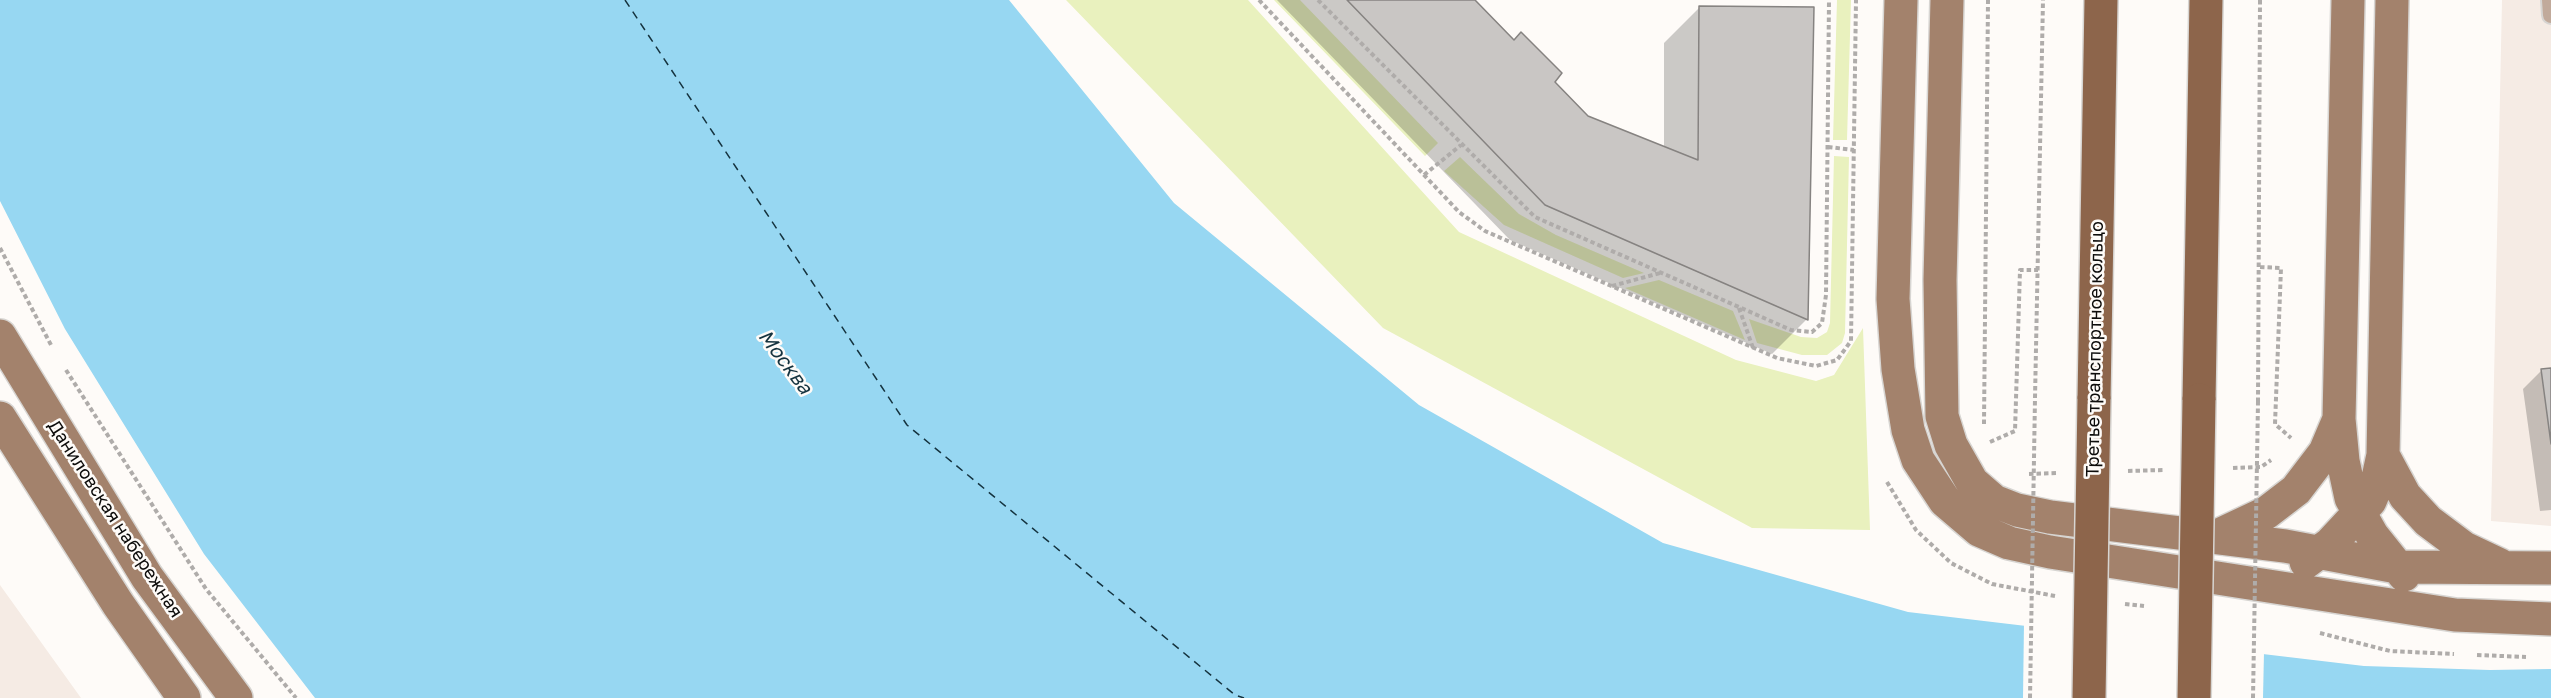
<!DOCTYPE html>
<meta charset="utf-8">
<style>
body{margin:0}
canvas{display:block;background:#fefbf8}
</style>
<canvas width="2551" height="698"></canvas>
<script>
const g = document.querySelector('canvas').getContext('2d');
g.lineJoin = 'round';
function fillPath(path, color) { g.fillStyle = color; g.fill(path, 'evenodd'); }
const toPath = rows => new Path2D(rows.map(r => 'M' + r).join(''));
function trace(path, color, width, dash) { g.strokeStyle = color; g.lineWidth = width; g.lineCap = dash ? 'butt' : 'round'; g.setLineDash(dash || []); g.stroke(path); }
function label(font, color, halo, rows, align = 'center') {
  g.font = font + ' "Golos Text",sans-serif'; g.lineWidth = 5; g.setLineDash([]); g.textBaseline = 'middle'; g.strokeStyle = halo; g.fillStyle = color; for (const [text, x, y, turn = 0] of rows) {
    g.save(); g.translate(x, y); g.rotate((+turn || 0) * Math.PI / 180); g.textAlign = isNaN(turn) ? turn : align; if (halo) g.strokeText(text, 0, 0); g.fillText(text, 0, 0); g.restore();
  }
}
fillPath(toPath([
 [2502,0,2551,0,2551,526,2491,521],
 [0,585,81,698,0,698]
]), '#f5ebe4');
fillPath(toPath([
 [1066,0,1248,0,1459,232,1736,360,1816,381,1834,375,1863,328,1870,530,1752,528,1383,328],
 [1274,0,1300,0,1438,143,1425,156],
 [1837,0,1851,0,1847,140,1833,140],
 [1834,156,1849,157,1845,333,1842,343,1827,355,1802,355,1757,343,1749,319,1801,337,1817,338,1827,332,1830,323],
 [1460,157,1519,214,1556,235,1644,273,1623,278,1504,225,1444,171],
 [1659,280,1733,311,1745,340,1625,288]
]), '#e9f1be');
fillPath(toPath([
 [0,0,1009,0,1174,203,1419,405,1663,543,1908,612,2364,666,2490,670,2551,669,2551,698,315,698,204,554,65,329,0,201]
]), '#97d7f2');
fillPath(toPath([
 [2024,623,2264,652,2263,698,2023,698]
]), '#fefbf8');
fillPath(toPath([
 [1277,0,1473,0,1588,117,1664,148,1664,43,1700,7,1813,9,1807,319,1772,354,1510,240],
 [2551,369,2551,510,2540,511,2523,389,2541,371]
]), '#0003');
trace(toPath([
 [625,0,907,425,1235,695,1244,698]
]), '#15333f', 1.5, [8, 6]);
const building = toPath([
 [1347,0,1475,0,1514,40,1521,32,1562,73,1555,82,1588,116,1698,160,1699,6,1814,7,1808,320,1545,205,1347,0],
 [2551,368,2551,444,2541,369,2551,368]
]);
fillPath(building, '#c9c6c4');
trace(building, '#868381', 1.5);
const service = toPath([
 [2550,0,2551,15]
]);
const secondary = toPath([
 [1901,0,1893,299,1898,369,1908,430,1918,460,1945,501,1979,530,2009,543,2050,552,2455,615,2551,619],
 [1947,0,1940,280,1942,416,1951,445,1972,482,1994,501,2017,510,2050,517,2285,546,2397,567,2551,568],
 [2348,0,2339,419,2343,461,2351,498,2372,535,2404,575],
 [0,336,147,577,236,698],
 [0,418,118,604,184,698],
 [2383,455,2405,496,2428,521,2464,548,2500,565],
 [2215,537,2266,513,2296,490,2325,452,2339,419],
 [2306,562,2330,544,2370,501,2376,487,2383,455,2392,0]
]);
const primary = toPath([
 [2094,399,2101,0],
 [2199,400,2206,0]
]);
trace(service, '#d7d5d2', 20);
trace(secondary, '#d7d5d2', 36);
trace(primary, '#d7d5d2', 36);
trace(toPath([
 [1259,0,1459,212,1485,231,1777,358,1816,366,1837,360,1851,341,1856,0],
 [1318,0,1535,217,1791,330,1812,332,1822,323,1826,295,1829,0],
 [1828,147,1854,150],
 [1424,175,1461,145],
 [0,248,51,345],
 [2260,267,2281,268,2275,424,2291,438],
 [1612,286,1660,273],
 [1739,308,1753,348],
 [66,370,206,589,296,698],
 [2035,398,2043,0],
 [2258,402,2260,0],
 [1984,424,1988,0],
 [1990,442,2015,431,2020,270,2038,270],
 [2233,468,2261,467,2271,460],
 [2128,471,2163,470],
 [2029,474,2058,473],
 [1887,482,1916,530,1951,563,1992,584,2055,596],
 [2125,604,2144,606],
 [2320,633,2390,651,2454,654],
 [2477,655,2526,657]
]), '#afacaa', 4, [4.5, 3]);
trace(service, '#c1aa9b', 16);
trace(secondary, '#a3826c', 33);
trace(primary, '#8d654b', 33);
const primaryBridge = toPath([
 [2089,698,2094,399],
 [2194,698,2199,400]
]);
trace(primaryBridge, '#d7d5d2', 36, []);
trace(toPath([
 [2030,698,2035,398],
 [2253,698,2258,402]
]), '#afacaa', 4, [4.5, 3]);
trace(primaryBridge, '#8d654b', 33);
label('18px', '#0d0c0b', '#fefbf8', [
 ["Третье транспортное кольцо",2095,349,-89],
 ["Даниловская набережная",115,519,57]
]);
label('italic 20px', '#15333f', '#fefbf8', [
 ["Москва",785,362,53]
]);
</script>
